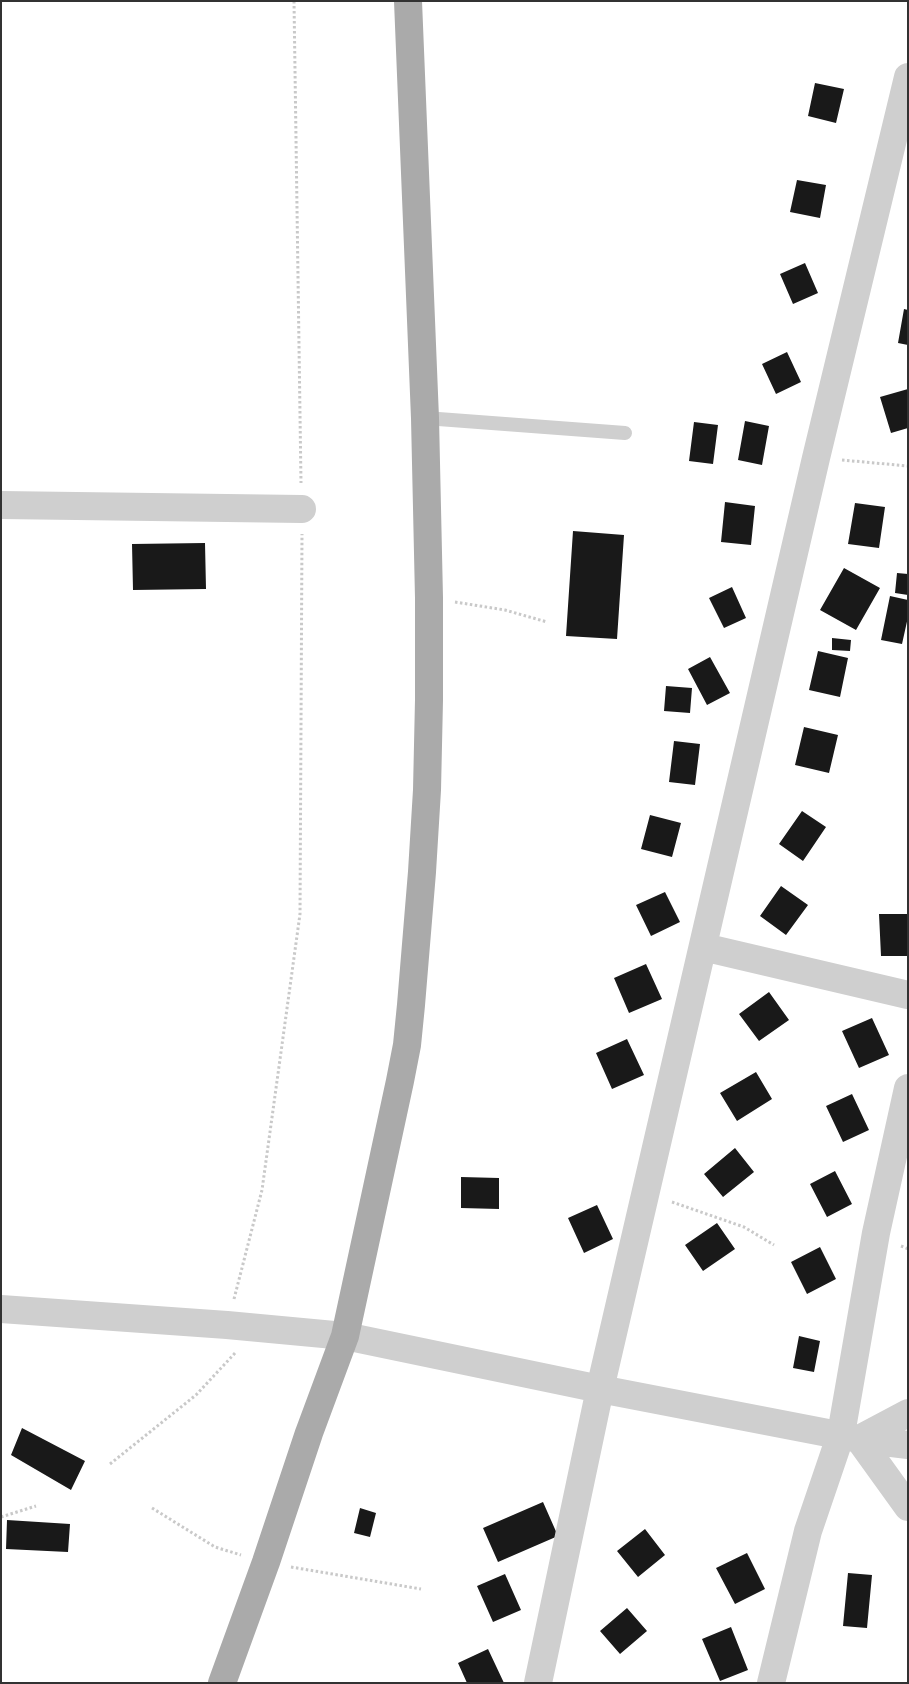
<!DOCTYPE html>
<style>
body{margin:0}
#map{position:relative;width:909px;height:1684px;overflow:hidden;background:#fff;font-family:Arial,sans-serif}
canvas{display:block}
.frame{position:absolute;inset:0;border:2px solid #323232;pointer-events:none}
</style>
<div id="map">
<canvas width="909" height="1684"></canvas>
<div class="frame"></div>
</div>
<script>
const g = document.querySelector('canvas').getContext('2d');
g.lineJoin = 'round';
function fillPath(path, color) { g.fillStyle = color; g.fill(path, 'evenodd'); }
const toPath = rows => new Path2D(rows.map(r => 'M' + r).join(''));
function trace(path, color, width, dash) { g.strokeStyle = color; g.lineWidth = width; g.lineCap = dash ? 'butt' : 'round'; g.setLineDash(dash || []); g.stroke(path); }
fillPath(toPath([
 [815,83,844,89,836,123,808,116],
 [797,180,826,185,820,218,790,212],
 [805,263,818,293,793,304,780,274],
 [904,309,908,310,908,345,898,343],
 [787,352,801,382,776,394,762,364],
 [908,389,908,428,891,433,880,397],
 [745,421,769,426,762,465,738,460],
 [694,422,718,425,713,464,689,461],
 [725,502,755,506,751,545,721,542],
 [855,503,885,507,879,548,848,544],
 [573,531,624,535,617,639,566,636],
 [205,543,206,589,133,590,132,544],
 [844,568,880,588,856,630,820,610],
 [897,573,908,574,908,595,895,593],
 [732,587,746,618,724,628,709,598],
 [890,596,908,600,908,617,902,644,881,640],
 [832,638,851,640,850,651,832,650],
 [818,651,848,658,840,697,809,690],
 [710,657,730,693,707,705,688,669],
 [666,686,692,688,690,713,664,711],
 [804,727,838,735,829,773,795,765],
 [674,741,700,744,695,785,669,782],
 [802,811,826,827,803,861,779,844],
 [650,815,681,823,672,857,641,849],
 [781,886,808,905,786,935,760,916],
 [665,892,680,922,651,936,636,905],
 [879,914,908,914,908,956,881,956],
 [646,964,662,999,629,1013,614,978],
 [769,992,789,1020,759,1041,739,1014],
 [872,1018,889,1055,859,1068,842,1031],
 [627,1039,644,1075,612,1089,596,1053],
 [756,1072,772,1099,737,1121,720,1093],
 [852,1094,869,1130,843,1142,826,1106],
 [735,1148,754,1172,723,1197,704,1174],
 [835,1171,852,1204,827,1217,810,1184],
 [461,1177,499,1178,499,1209,461,1208],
 [597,1205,613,1239,584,1253,568,1218],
 [717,1223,735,1249,703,1271,685,1245],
 [820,1247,836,1279,807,1294,791,1262],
 [799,1336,820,1341,814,1372,793,1368],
 [22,1428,85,1461,71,1490,11,1455],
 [543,1502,558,1536,498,1562,483,1528],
 [360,1508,376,1513,370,1537,354,1533],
 [7,1520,70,1524,68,1552,6,1549],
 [645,1529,665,1555,638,1577,617,1551],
 [747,1553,765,1589,735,1604,716,1568],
 [848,1573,872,1575,867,1628,843,1626],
 [505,1574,521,1610,493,1622,477,1586],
 [627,1608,647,1631,620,1654,600,1631],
 [731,1627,748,1670,720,1681,702,1639],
 [488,1649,504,1683,467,1683,458,1663]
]), '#191919');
trace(toPath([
 [294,1,301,483],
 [842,460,908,466],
 [455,602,505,610,547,622],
 [672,1202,744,1227,774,1245],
 [901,1246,908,1249],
 [234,1299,262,1190,300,914,302,534],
 [110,1464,196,1395,236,1352],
 [152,1508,215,1547,241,1555],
 [1,1517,36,1506],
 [291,1567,421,1589]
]), '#c9c9c9', 3, [2.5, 2.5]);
trace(toPath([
 [425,418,625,433]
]), '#cfcfcf', 14);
trace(toPath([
 [1,505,302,509],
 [703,947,908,995],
 [1,1309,227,1325,345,1336,600,1389,859,1439,908,1445],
 [908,1413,859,1439,908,1507],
 [538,1683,600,1389,816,458,908,77],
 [771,1683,808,1531,841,1434,876,1233,908,1088]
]), '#cfcfcf', 28);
trace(toPath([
 [222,1683,266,1562,309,1433,345,1336,400,1081,407,1045,411,1005,422,872,427,790,429,700,429,598,425,418,408,1]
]), '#aaa', 28);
</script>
